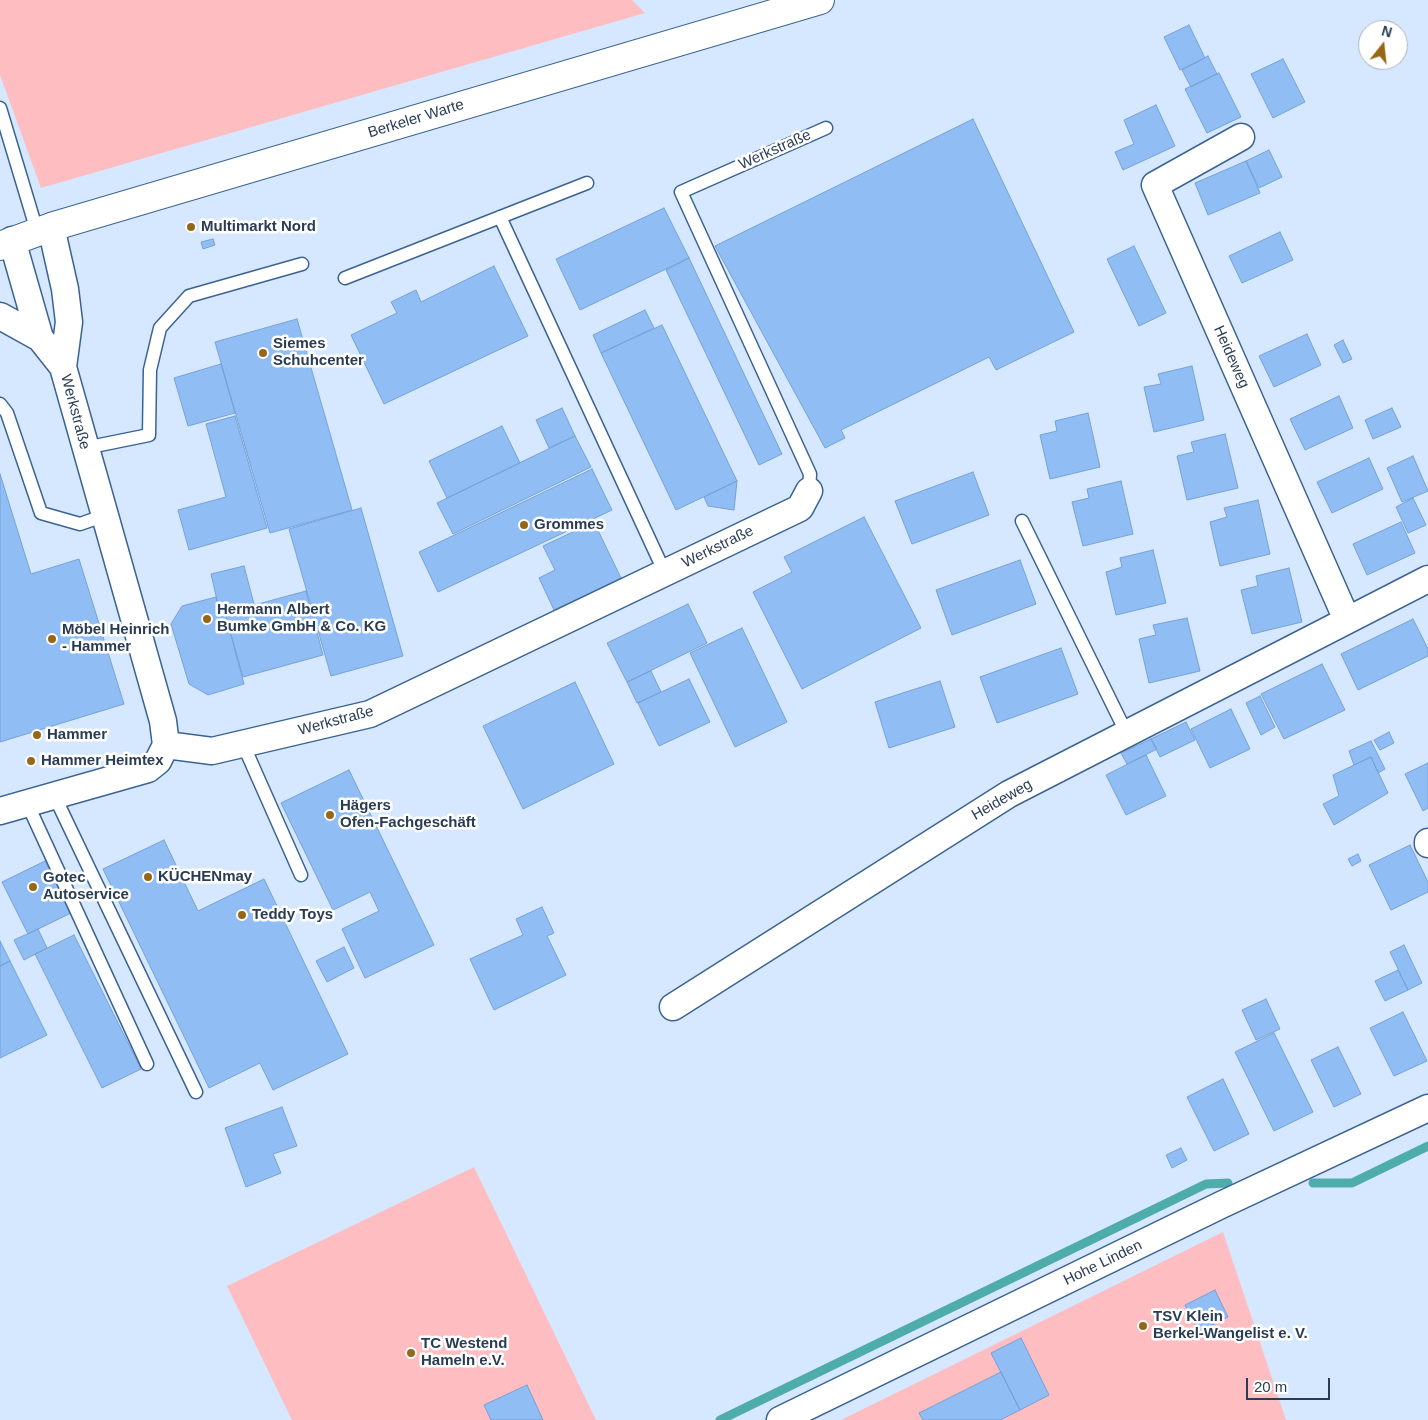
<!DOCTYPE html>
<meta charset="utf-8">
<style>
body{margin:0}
#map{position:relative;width:1428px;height:1420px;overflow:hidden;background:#d6e8ff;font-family:Helvetica,sans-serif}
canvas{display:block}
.north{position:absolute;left:1358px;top:20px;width:50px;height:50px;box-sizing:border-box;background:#fff;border:1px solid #aab1ba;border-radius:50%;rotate:16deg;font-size:14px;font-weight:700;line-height:20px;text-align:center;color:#2a3c53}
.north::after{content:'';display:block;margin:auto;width:18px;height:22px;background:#976718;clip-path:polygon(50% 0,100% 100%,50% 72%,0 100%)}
.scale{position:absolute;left:1246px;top:1378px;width:84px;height:22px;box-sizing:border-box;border:2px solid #2a3c53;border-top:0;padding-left:6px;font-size:15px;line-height:18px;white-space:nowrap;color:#2a3c53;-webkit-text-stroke:4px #fff;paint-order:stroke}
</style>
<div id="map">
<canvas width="1428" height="1420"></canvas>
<div class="north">N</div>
<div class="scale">20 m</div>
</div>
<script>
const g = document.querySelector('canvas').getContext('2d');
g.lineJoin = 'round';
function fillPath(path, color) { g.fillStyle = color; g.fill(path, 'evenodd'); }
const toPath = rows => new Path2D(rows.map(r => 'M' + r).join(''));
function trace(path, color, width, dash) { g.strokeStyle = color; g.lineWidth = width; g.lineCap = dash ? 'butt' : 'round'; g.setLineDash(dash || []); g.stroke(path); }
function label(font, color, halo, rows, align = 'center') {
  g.font = font + ' Helvetica,sans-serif'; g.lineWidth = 5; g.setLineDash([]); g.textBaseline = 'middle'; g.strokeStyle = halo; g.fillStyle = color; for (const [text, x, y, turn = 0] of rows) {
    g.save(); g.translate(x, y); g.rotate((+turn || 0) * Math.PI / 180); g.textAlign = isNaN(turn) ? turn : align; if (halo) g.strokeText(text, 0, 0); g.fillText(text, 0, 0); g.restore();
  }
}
fillPath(toPath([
 [0,0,632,0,645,13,41,188,0,75],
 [474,1167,596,1420,292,1420,227,1286],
 [1223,1232,1286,1420,841,1420]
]), '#fdbdc1');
trace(toPath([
 [1313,1183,1352,1183,1428,1146],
 [720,1420,1206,1184,1228,1183]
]), '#4eadab', 9);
const building = toPath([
 [1189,25,1205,58,1180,70,1164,37,1189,25],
 [1208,56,1217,74,1191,87,1182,70,1208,56],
 [1283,59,1305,102,1273,118,1251,74,1283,59],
 [1219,73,1241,117,1207,133,1185,89,1219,73],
 [1156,105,1175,146,1123,170,1115,152,1134,144,1124,120,1156,105],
 [973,119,1074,332,996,370,989,357,841,430,845,438,825,448,715,246,973,119],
 [1269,150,1282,177,1259,188,1246,161,1269,150],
 [1246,161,1260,193,1208,215,1195,183,1246,161],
 [664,208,689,258,580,310,556,259,664,208],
 [1280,232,1293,260,1242,283,1229,256,1280,232],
 [213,239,215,245,203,249,201,242,213,239],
 [1134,246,1166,313,1139,326,1107,259,1134,246],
 [689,258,782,454,759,465,666,270,689,258],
 [494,266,528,336,384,404,351,335,397,313,391,302,416,290,421,302,494,266],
 [645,310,654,328,601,353,593,335,645,310],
 [297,319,352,510,270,533,215,342,297,319],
 [662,325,737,481,676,510,601,353,662,325],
 [1307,334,1321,365,1274,387,1259,356,1307,334],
 [1343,340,1352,359,1343,363,1334,345,1343,340],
 [221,364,235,413,188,426,174,378,221,364],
 [1192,366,1204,420,1154,432,1144,387,1161,384,1158,374,1192,366],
 [1339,396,1353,428,1305,450,1290,419,1339,396],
 [562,408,575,436,549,448,536,420,562,408],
 [1392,408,1401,427,1373,439,1365,420,1392,408],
 [1088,413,1100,467,1050,479,1040,435,1057,431,1055,421,1088,413],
 [235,416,267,528,189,550,178,510,226,497,206,424,235,416],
 [502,426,520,463,447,498,429,461,502,426],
 [1225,434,1238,488,1187,500,1177,456,1194,452,1191,442,1225,434],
 [575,436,591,467,453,534,437,503,575,436],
 [1413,456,1428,491,1402,502,1387,468,1413,456],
 [1369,458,1383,489,1332,513,1317,482,1369,458],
 [592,469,612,510,438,592,419,552,592,469],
 [973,472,989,515,912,544,895,501,973,472],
 [0,474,31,574,79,559,124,704,0,742,0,474],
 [737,481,734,510,708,506,704,497,737,481],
 [1121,481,1133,534,1083,546,1072,502,1089,498,1087,489,1121,481],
 [1413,498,1426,525,1408,533,1396,507,1413,498],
 [1258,500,1270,554,1220,566,1210,522,1227,517,1224,508,1258,500],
 [361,508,403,656,331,676,289,529,361,508],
 [864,517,921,628,802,689,753,592,792,572,784,557,864,517],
 [594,522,621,578,554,610,539,578,555,570,543,546,594,522],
 [1401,522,1415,553,1367,575,1353,544,1401,522],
 [1153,550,1166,603,1116,615,1106,572,1122,567,1120,558,1153,550],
 [1020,560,1036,604,952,635,936,590,1020,560],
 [244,566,254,604,220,613,211,574,244,566],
 [1289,568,1302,622,1252,634,1241,590,1258,586,1256,576,1289,568],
 [306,591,323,655,243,677,225,613,306,591],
 [216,597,220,613,225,613,244,684,208,695,189,684,171,624,182,606,216,597],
 [688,604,707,643,627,682,607,643,688,604],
 [1187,618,1200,671,1149,683,1139,639,1156,635,1153,625,1187,618],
 [1413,619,1428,649,1428,656,1358,690,1341,654,1413,619],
 [742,628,787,722,735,747,690,653,742,628],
 [1061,648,1078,694,997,723,980,677,1061,648],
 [1322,664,1345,710,1284,739,1261,694,1322,664],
 [651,671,661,692,637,703,627,682,651,671],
 [689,679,710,722,659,746,638,703,689,679],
 [940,681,955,727,889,748,875,702,940,681],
 [575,682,614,764,523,809,483,726,575,682],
 [1260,696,1275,727,1261,735,1246,703,1260,696],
 [1231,709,1250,749,1210,768,1191,729,1231,709],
 [1186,722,1195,740,1160,757,1151,739,1186,722],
 [1389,732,1394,743,1380,750,1374,740,1389,732],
 [1151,739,1157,749,1127,764,1121,753,1151,739],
 [1371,741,1385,769,1378,773,1371,757,1354,765,1349,751,1371,741],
 [1146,755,1166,796,1126,815,1106,775,1146,755],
 [1371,757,1388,793,1334,825,1323,804,1339,796,1333,775,1371,757],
 [1428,763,1428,808,1423,811,1405,774,1428,763],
 [349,770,434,945,365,978,342,929,379,911,370,892,333,910,281,803,349,770],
 [164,840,198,911,264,879,348,1054,273,1090,260,1063,209,1088,103,869,164,840],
 [1410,845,1428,882,1428,892,1391,910,1369,865,1410,845],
 [1358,854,1361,861,1352,866,1348,859,1358,854],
 [45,861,71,913,28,934,2,882,45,861],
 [542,907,554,933,547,936,566,975,494,1010,470,959,523,935,516,919,542,907],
 [38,929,47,948,24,960,14,940,38,929],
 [74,935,141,1069,102,1088,35,954,74,935],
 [0,941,10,961,0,966,0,941],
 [1404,945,1422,983,1408,990,1390,952,1404,945],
 [344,947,354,968,327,982,316,961,344,947],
 [10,961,47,1035,0,1058,0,966,10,961],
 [1398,970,1408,990,1385,1001,1375,981,1398,970],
 [1266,999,1280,1029,1256,1040,1242,1010,1266,999],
 [1403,1012,1427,1061,1394,1076,1370,1028,1403,1012],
 [1274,1033,1313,1112,1274,1131,1235,1052,1274,1033],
 [1338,1047,1361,1094,1334,1107,1311,1060,1338,1047],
 [1223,1079,1249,1134,1214,1151,1187,1097,1223,1079],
 [282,1107,297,1146,273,1154,281,1173,246,1187,225,1128,282,1107],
 [1181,1148,1187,1160,1172,1168,1166,1155,1181,1148],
 [1215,1290,1228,1317,1198,1332,1185,1305,1215,1290],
 [1021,1338,1049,1395,1020,1410,991,1353,1021,1338],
 [1001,1372,1020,1410,1000,1420,923,1420,919,1413,1001,1372],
 [527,1385,543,1420,491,1420,484,1405,527,1385]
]);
fillPath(building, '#90bdf4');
trace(building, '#75a1d6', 1);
const lane = toPath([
 [0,108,37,231],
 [500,217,665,573],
 [345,278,587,183],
 [0,404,7,413,41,513,80,524,103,516],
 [85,448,149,435,150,370,160,328,189,296,302,264],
 [809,491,810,474,681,192,826,128],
 [1022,521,1127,734],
 [243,744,301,875],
 [54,795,196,1092],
 [27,803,147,1064]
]);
const street = toPath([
 [1241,137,1155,185,1347,620],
 [12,240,40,338,63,367],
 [0,316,40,338],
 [166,745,212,751,370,714,800,508,809,491],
 [0,811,148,769,158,761,166,745,163,721,63,367,69,322,65,289,51,227],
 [1428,842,1428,844],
 [673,1007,1009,794,1428,579],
 [780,1420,1221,1205,1428,1108]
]);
const primary = toPath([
 [0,246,51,227,820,0]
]);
trace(lane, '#3a6394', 15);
trace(street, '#3a6394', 29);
trace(primary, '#3a6394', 30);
trace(lane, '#fff', 12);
trace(street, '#fff', 26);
trace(primary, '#fff', 28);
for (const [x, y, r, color] of [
 [191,227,5,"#976718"],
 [263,353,5,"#976718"],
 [524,525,5,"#976718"],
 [207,619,5,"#976718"],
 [52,639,5,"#976718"],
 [37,735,5,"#976718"],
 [31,761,5,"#976718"],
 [330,815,5,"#976718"],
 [148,877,5,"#976718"],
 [33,887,5,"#976718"],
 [242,915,5,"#976718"],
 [1143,1326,5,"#976718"],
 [411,1353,5,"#976718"]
]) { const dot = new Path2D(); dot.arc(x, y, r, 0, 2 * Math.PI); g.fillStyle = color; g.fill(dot); trace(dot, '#fff', 2); }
label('15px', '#2a3c53', '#fff', [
 ["Berkeler Warte",416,119,-17],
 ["Werkstraße",775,150,-24],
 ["Heideweg",1231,357,66],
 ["Werkstraße",75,412,75],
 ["Werkstraße",718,547,-26],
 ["Werkstraße",336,721,-15],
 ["Heideweg",1002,800,-30],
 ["Hohe Linden",1103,1263,-26]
]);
label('bold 15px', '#2a3c53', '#fff', [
 ["Multimarkt Nord",201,227],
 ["Siemes",273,344],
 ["Schuhcenter",273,361],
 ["Grommes",534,525],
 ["Hermann Albert",217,610],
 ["Bumke GmbH & Co. KG",217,627],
 ["Möbel Heinrich",62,630],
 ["- Hammer",62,647],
 ["Hammer",47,735],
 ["Hammer Heimtex",41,761],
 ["Hägers",340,806],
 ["Ofen-Fachgeschäft",340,823],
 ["KÜCHENmay",158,877],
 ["Gotec",43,878],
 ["Autoservice",43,895],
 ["Teddy Toys",252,915],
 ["TSV Klein",1153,1317],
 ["Berkel-Wangelist e. V.",1153,1334],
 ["TC Westend",421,1344],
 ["Hameln e.V.",421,1361]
], 'left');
</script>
